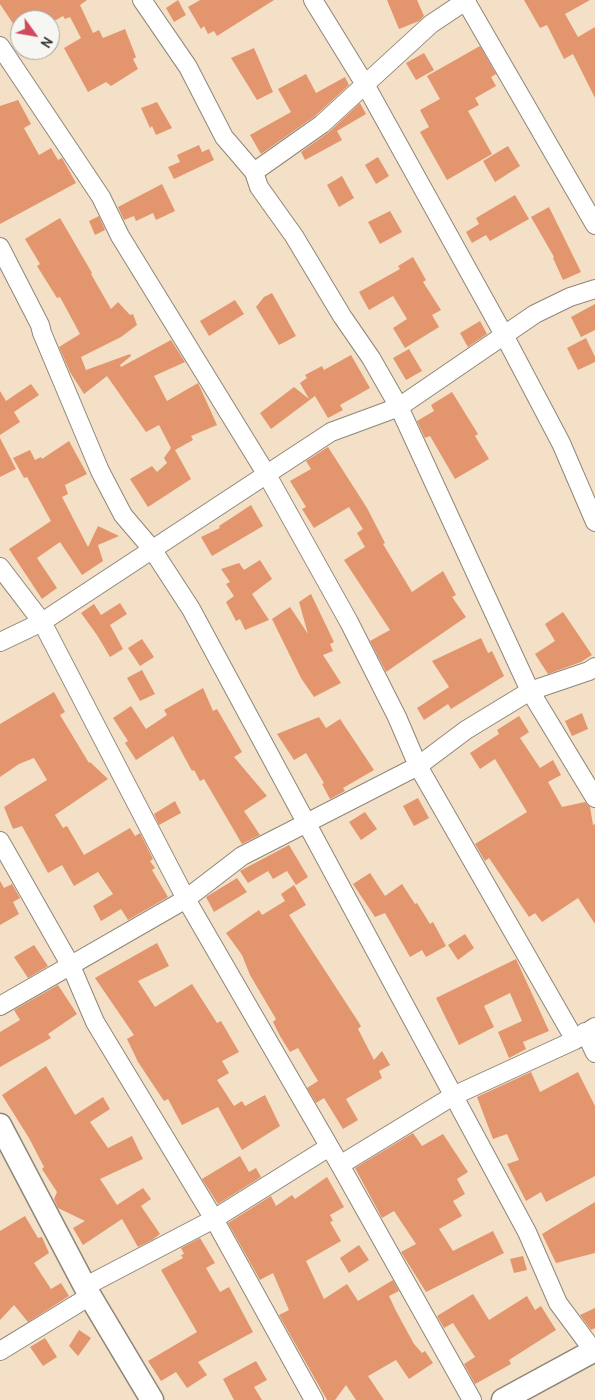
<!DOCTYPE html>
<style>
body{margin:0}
#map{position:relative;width:595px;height:1400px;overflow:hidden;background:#f3e0c6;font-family:Delius,sans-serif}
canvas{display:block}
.north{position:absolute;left:10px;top:10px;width:50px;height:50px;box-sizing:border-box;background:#f6f6f2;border:1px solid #a5a5a2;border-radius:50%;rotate:122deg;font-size:14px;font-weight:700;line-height:20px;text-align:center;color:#2b2b2b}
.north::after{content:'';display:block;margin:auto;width:18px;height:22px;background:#d1495b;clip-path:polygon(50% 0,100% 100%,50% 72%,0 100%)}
</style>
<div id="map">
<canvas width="595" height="1400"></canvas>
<div class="north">N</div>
</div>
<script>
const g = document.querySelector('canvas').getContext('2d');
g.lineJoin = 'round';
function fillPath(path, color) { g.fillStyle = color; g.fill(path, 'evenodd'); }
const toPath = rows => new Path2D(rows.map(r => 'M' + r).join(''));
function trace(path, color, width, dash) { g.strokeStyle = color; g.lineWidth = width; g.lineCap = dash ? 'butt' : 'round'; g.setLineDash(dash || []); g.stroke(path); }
fillPath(toPath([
 [0,0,87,0,80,5,93,33,99,30,103,38,125,29,136,57,133,59,138,69,111,86,106,82,88,92,64,48,81,38,70,17,65,19,63,16,56,20,20,20,14,25,0,4],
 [178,0,186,15,174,22,166,8],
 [200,0,274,0,217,36,214,31,208,34,204,26,201,29,188,7],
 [387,0,417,0,424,16,419,21,399,29],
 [524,0,590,0,565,14,578,37,595,27,595,98,573,54,564,59,547,25,540,28],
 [480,46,496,74,491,77,496,86,475,98,479,105,468,111,492,154,447,180,420,132,429,127,420,110,440,99,427,76],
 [254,48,273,92,257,100,231,58],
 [424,53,434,70,416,80,406,63],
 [306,74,316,93,345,77,349,85,315,116,261,154,250,135,291,112,278,89],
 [18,100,31,124,24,128,25,130,39,155,51,148,58,160,62,158,76,183,0,224,0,106],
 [157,102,172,128,156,135,152,126,150,128,141,108],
 [360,103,366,114,337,131,342,140,305,160,301,152,329,132],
 [199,145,202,152,209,149,214,160,174,179,168,167,180,162,177,155],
 [508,146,520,166,495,182,483,161],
 [378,157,389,176,376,184,365,165],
 [342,176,354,198,339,207,327,185],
 [162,184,175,211,156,220,153,213,136,221,134,216,124,220,118,207],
 [515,195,529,219,490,241,486,235,472,243,466,232,479,224,476,218],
 [549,207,581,272,563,280,553,258,554,257,531,217],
 [390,211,402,232,380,244,368,222],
 [99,216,105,230,95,235,89,221],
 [60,218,92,273,91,274,111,309,118,302,130,315,133,314,137,325,121,337,81,357,86,370,130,354,131,356,120,365,121,367,171,340,185,362,154,376,167,401,198,383,217,425,191,436,193,440,175,450,191,479,148,507,130,479,152,466,157,472,167,463,164,458,171,448,159,425,146,432,107,376,84,394,70,372,59,347,80,334,60,297,57,298,37,266,40,264,25,239],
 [413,257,426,280,423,282,441,310,432,315,439,327,405,348,393,328,407,319,393,296,369,310,359,292,400,269,398,266],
 [272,293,296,336,279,345,256,307,264,297],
 [235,300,244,314,209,336,200,321],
 [595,304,595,330,581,337,571,317],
 [480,321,487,334,468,347,460,333],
 [586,338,595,357,595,362,578,370,567,348],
 [409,349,422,371,406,380,393,358],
 [351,355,370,388,340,405,343,410,328,418,315,396,271,429,260,413,294,387,309,399,300,383,307,378,305,375,322,366,324,370],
 [31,384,39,395,14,412,20,422,0,435,0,391,6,401],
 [452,392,478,434,475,436,489,459,455,479,430,436,425,438,417,421,434,411,431,405],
 [0,438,16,469,0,477],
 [69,441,87,474,65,485,68,494,62,497,88,547,98,526,119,536,98,545,103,561,82,575,60,542,37,558,57,588,42,599,9,549,51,521,27,477,24,478,13,458,30,450,35,460,41,457,42,459],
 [328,447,367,508,385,543,383,544,412,592,443,571,456,595,452,597,466,617,386,672,370,641,390,630,344,560,365,547,357,533,363,529,349,507,314,528,302,509,306,507,290,481,311,469,306,461],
 [251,505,263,526,212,556,201,537,220,528,219,526],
 [260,560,272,579,252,594,269,620,245,630,240,619,236,621,226,602,234,596,226,584,230,582,221,569,239,563,244,570],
 [311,594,334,642,330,644,333,651,323,655,341,683,314,697,301,678,272,619,290,607,308,634,299,602],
 [120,603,127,614,110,625,123,649,110,657,97,635,81,613,94,604,101,615],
 [563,612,592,655,581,662,548,674,535,654,555,641,545,624],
 [481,638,488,653,492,651,504,676,451,709,448,704,424,720,417,708,449,687,432,661],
 [142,639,154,657,140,666,128,648],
 [142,670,155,694,140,701,127,678],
 [203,688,213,711,217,709,242,752,234,757,267,796,244,811,260,835,242,844,204,779,200,781,194,770,192,771,173,736,136,760,125,743,128,741,113,718,131,706,146,729,167,715,164,710],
 [54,692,65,712,60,715,89,763,90,762,108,779,55,815,63,828,67,826,84,855,130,828,135,836,140,833,153,859,150,861,155,868,152,870,168,897,128,920,121,909,101,921,93,906,113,894,98,872,74,886,62,865,48,873,22,826,13,829,4,807,47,780,34,758,19,764,0,777,0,724],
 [582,713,588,729,572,736,565,721],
 [519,716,529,732,520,738,540,768,553,760,561,775,548,782,562,807,585,802,590,807,593,825,595,824,595,924,578,898,542,922,535,913,529,917,489,858,485,861,475,844,527,812,495,759,480,769,470,753,499,734,497,730],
 [319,717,326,728,340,719,374,770,343,788,345,791,330,799,322,784,324,783,306,753,294,760,277,734],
 [418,798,429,818,414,826,403,806],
 [175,801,181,813,159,825,154,814],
 [365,812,377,829,361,840,349,822],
 [289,845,308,877,296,885,287,871,273,879,268,871,248,883,240,871],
 [370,873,385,896,402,884,415,904,417,903,430,924,433,922,446,946,426,957,422,950,410,957,385,913,375,917,353,884],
 [237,878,247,892,214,912,206,897],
 [0,881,4,888,12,884,20,898,13,902,19,914,0,925],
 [294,885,306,905,289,915,361,1026,358,1029,374,1060,382,1051,390,1065,379,1071,382,1078,346,1099,358,1120,343,1129,324,1098,316,1103,307,1088,318,1081,298,1048,290,1052,280,1036,273,1022,276,1019,250,975,242,955,226,933,259,910,262,915,285,901,281,894],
 [465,934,474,948,458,960,448,945],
 [157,943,169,966,138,981,155,1007,192,984,217,1023,221,1021,239,1052,222,1061,229,1073,217,1080,234,1106,242,1101,245,1106,265,1095,280,1126,242,1150,218,1107,182,1125,168,1099,164,1101,138,1062,127,1039,134,1035,95,978],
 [34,945,48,966,28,978,14,957],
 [516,959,549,1031,523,1042,526,1049,509,1058,498,1032,522,1021,510,993,484,1006,494,1027,459,1045,436,998],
 [58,985,77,1014,48,1034,51,1038,0,1067,0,1032,20,1020,14,1010],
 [46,1066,75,1115,103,1097,110,1109,90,1122,108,1148,132,1136,143,1159,100,1179,117,1205,143,1188,151,1199,141,1206,160,1234,152,1240,138,1247,122,1219,83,1245,73,1228,85,1221,58,1208,54,1199,57,1192,42,1169,44,1167,29,1138,2,1095],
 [531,1072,540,1092,578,1072,595,1106,595,1176,546,1202,541,1192,526,1201,507,1164,519,1160,507,1134,493,1139,477,1097],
 [413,1133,422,1146,443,1134,468,1172,457,1179,465,1194,453,1201,462,1216,439,1229,453,1251,493,1231,504,1253,426,1292,401,1252,416,1244,394,1211,382,1218,355,1168],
 [240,1156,249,1172,256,1168,261,1177,218,1204,202,1179],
 [327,1177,344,1207,330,1215,333,1221,330,1222,341,1241,306,1261,324,1299,347,1284,358,1301,393,1280,399,1291,389,1296,396,1311,414,1344,422,1353,425,1351,433,1363,409,1379,396,1360,368,1376,384,1400,356,1400,346,1385,335,1400,327,1400,279,1315,289,1310,273,1273,260,1280,228,1223,271,1196,276,1206,292,1195,295,1199],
 [595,1202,595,1253,556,1263,542,1234],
 [25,1216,38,1238,42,1237,49,1253,34,1263,51,1289,61,1283,69,1296,28,1322,14,1305,0,1320,0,1231],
 [200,1238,215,1263,206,1268,220,1292,229,1287,253,1332,198,1362,207,1375,187,1388,176,1372,161,1381,148,1361,197,1332,161,1270,183,1258,181,1255,184,1254,181,1248],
 [359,1245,369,1260,349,1273,340,1258],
 [523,1256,527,1270,514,1273,510,1259],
 [473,1294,489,1320,527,1296,535,1310,541,1306,556,1330,509,1360,511,1364,475,1384,464,1364,475,1357,453,1323,444,1328,437,1316],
 [595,1308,595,1328,591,1330,580,1315],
 [79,1330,91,1338,78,1356,69,1346],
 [45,1338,57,1357,43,1366,30,1347],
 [256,1361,267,1380,254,1387,262,1400,234,1400,223,1379]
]), '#e3956d');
const minor = toPath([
 [142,0,188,67,224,137,254,172],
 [313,0,366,86,504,335,561,443,595,522],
 [465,0,595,225],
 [467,0,431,24,322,124,254,172,259,187,294,236,342,316,371,358,399,407,530,691,595,798],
 [0,46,101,197,120,236,267,475,349,622,397,717,418,766,575,1040],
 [0,247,40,325,42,333,100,471,123,515,152,549,191,609,527,1232,558,1303,595,1353],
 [0,567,42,622,186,899,340,1165,472,1400],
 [0,642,42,622,331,432,399,407,535,314,570,297,595,289],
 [0,841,71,966,95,1022,214,1219,314,1400],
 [0,1006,186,899,242,856,418,766,466,730,530,691,589,671,595,667],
 [585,1032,595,1053],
 [340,1165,453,1096,575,1040,595,1027],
 [86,1286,214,1219,329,1147],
 [0,1351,90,1296]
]);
const tertiary = toPath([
 [0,1125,90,1296,152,1400],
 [503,1400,595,1350]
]);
trace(minor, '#8f8678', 20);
trace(tertiary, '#8f8678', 25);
trace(minor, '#fff', 18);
trace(tertiary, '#fff', 22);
</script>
